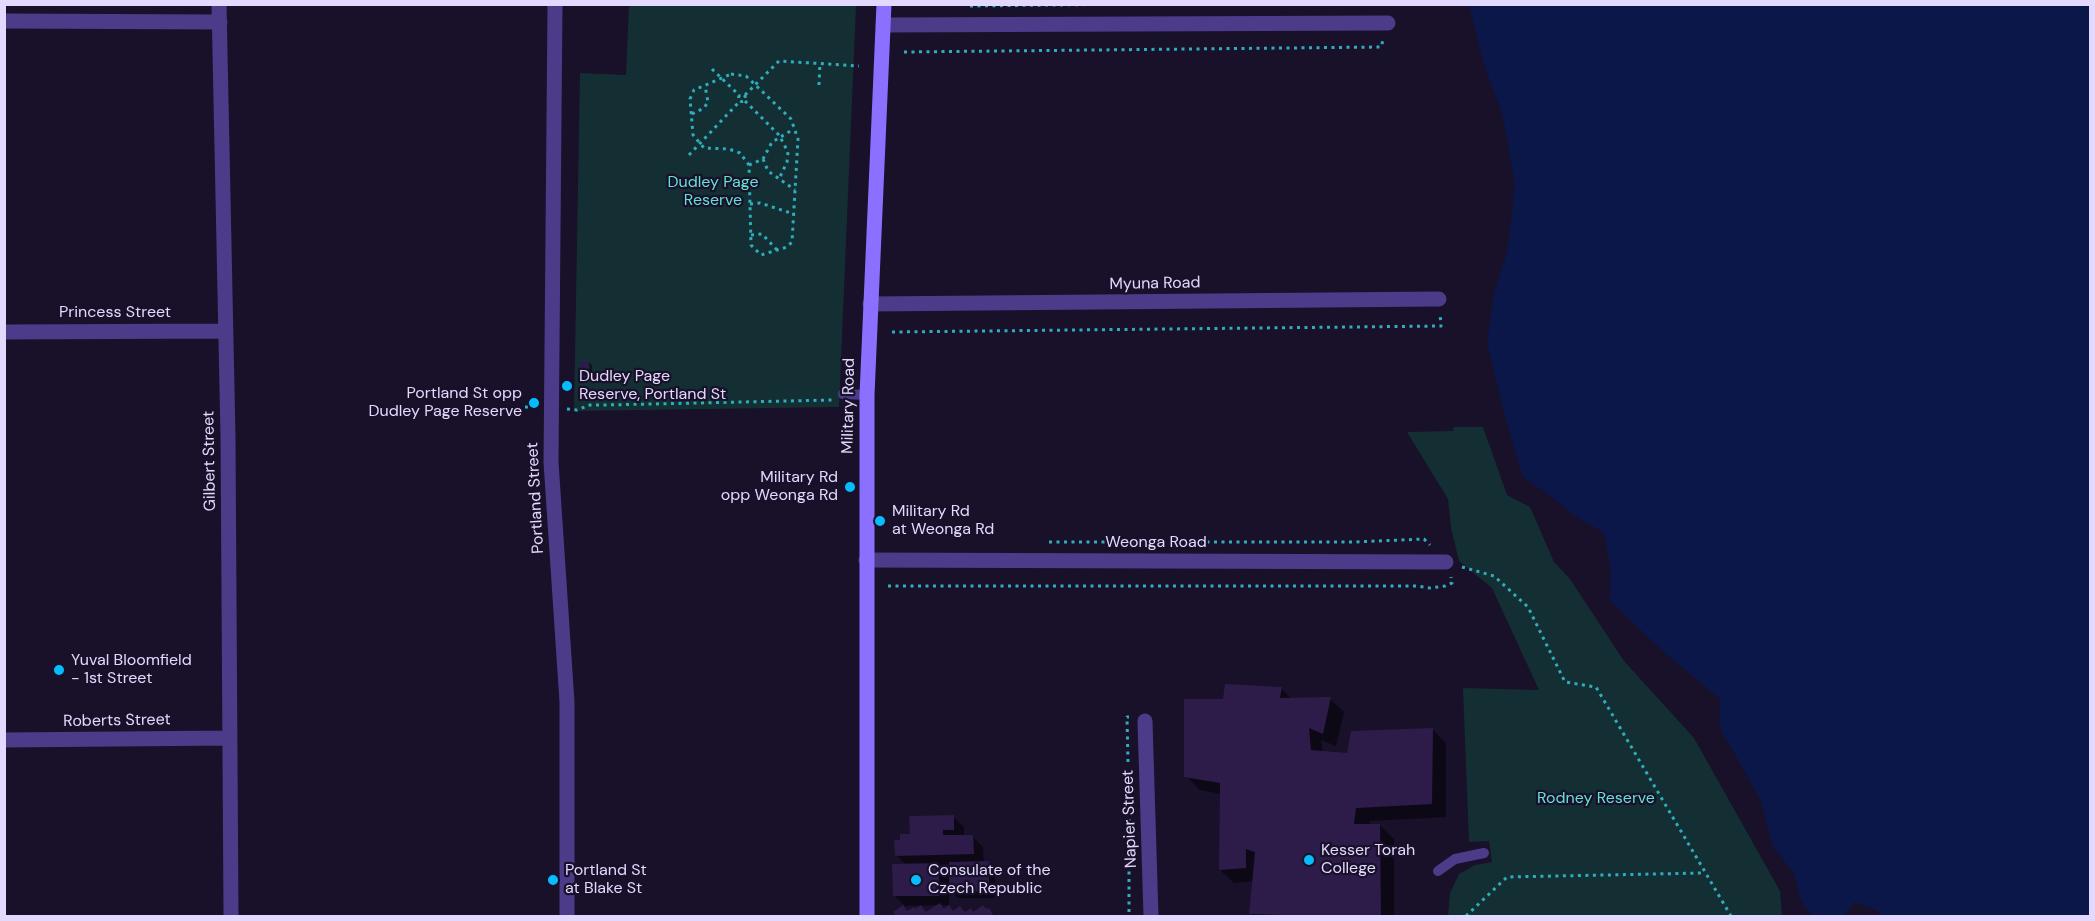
<!DOCTYPE html>
<style>
body{margin:0}
#map{position:relative;width:2095px;height:921px;overflow:hidden;background:#191029;font-family:"DM Sans",sans-serif}
canvas{display:block}
.frame{position:absolute;inset:0;border:6px solid #e3d9ff;pointer-events:none}
</style>
<div id="map">
<canvas width="2095" height="921"></canvas>
<div class="frame"></div>
</div>
<script>
const g = document.querySelector('canvas').getContext('2d');
g.lineJoin = 'round';
function fillPath(path, color) { g.fillStyle = color; g.fill(path, 'evenodd'); }
const toPath = rows => new Path2D(rows.map(r => 'M' + r).join(''));
function trace(path, color, width, dash) { g.strokeStyle = color; g.lineWidth = width; g.lineCap = dash ? 'butt' : 'round'; g.setLineDash(dash || []); g.stroke(path); }
function label(font, color, halo, rows, align = 'center') {
  g.font = font + ' "DM Sans",sans-serif'; g.lineWidth = 4.5; g.setLineDash([]); g.textBaseline = 'middle'; g.strokeStyle = halo; g.fillStyle = color; for (const [text, x, y, turn = 0] of rows) {
    g.save(); g.translate(x, y); g.rotate((+turn || 0) * Math.PI / 180); g.textAlign = isNaN(turn) ? turn : align; if (halo) g.strokeText(text, 0, 0); g.fillText(text, 0, 0); g.restore();
  }
}
fillPath(toPath([
 [629,5,856,5,839,407,574,411,580,73,626,75],
 [1454,427,1483,427,1507,495,1530,507,1554,562,1570,579,1624,661,1694,738,1780,891,1782,916,1448,916,1450,893,1459,874,1475,865,1492,862,1489,841,1469,842,1463,688,1539,690,1492,588,1459,561,1451,528,1448,499,1407,432,1453,431]
]), '#132f33');
fillPath(toPath([
 [1469,5,2090,5,2090,916,1880,916,1878,911,1855,902,1844,916,1812,916,1801,901,1794,873,1773,847,1761,801,1720,728,1720,699,1667,655,1610,601,1611,572,1604,533,1575,516,1552,497,1523,477,1507,424,1487,343,1494,293,1507,253,1515,187,1503,116,1484,65]
]), '#0b1748');
fillPath(toPath([
 [589,362,592,365,592,376,585,376,582,373],
 [1281,688,1292,699,1330,699,1344,712,1336,746,1321,740,1323,753,1349,754,1432,729,1446,743,1446,817,1370,821,1369,825,1380,825,1394,839,1394,916,1254,916,1250,913,1253,881,1234,883,1220,870,1221,794,1200,790,1186,776,1225,700],
 [953,817,964,827,964,837,973,837,983,847,984,863,988,863,995,869,995,898,958,898,949,889,949,905,941,905,945,910,966,913,989,910,995,916,898,916,895,912,927,913,938,905,905,906,894,895,906,865,896,855,901,841],
 [951,864,951,877,938,865]
]), '#0007');
fillPath(toPath([
 [580,361,589,361,589,373,581,373],
 [1225,684,1282,687,1280,698,1331,697,1323,734,1309,728,1311,750,1347,753,1351,731,1433,728,1432,804,1356,808,1354,824,1380,824,1381,916,1280,916,1280,915,1249,914,1255,852,1246,849,1246,868,1219,870,1220,783,1184,777,1184,699,1223,699],
 [954,815,954,830,943,830,943,835,973,835,974,854,895,856,894,840,900,840,900,834,910,834,909,816],
 [989,861,989,891,949,892,949,862],
 [939,863,939,896,893,896,892,864],
 [940,903,944,909,949,905,953,911,960,906,965,912,971,908,973,912,983,905,986,909,989,908,994,916,896,916,893,912,903,905,907,911,914,907,915,909,921,905,926,912]
]), '#2d1c4a');
trace(toPath([
 [970,6,1136,4],
 [904,52,1381,47,1384,37],
 [712,69,740,96],
 [731,74,746,76,791,119,798,139,792,242,787,247,761,255,751,245,749,165,740,153,729,149,704,148,693,135,690,99,694,90,731,74],
 [819,85,820,63],
 '738.5 98a3.5 3.5 0 1 1 7 0a3.5 3.5 0 1 1-7 0Z',
 [745,95,779,61,859,66],
 [745,101,779,135,788,152,787,162,779,179],
 [692,114,704,108,708,102,705,86],
 [689,155,740,101],
 [763,159,768,171,795,190],
 [749,165,763,159,772,142,794,129],
 [750,204,760,203,794,214],
 [751,235,762,234,777,250],
 [892,332,1441,326,1440,313],
 [525,407,537,407],
 [567,409,577,410,590,405,605,405,833,400],
 [1049,542,1354,542,1424,539,1430,545],
 [1462,567,1494,576,1528,607,1565,682,1596,687,1731,916],
 [888,586,1417,586,1430,588,1445,586,1452,583,1451,577],
 [1128,762,1127,717,1129,717],
 [1129,789,1129,916],
 [1466,916,1507,877,1703,873]
]), '#30adbc', 3, [3, 4.5]);
trace(toPath([
 [843,394,867,395],
 [1438,871,1455,859,1484,853]
]), '#4b3b88', 10);
trace(toPath([
 [219,4,228,437,231,916],
 [555,4,551,462,567,702,567,916],
 [4,21,220,22],
 [883,25,1388,23],
 [870,304,1439,299],
 [4,332,226,331],
 [866,560,1446,562],
 [1145,721,1151,916],
 [4,740,229,738]
]), '#4b3b88', 15);
trace(toPath([
 [867,916,867,395,884,4]
]), '#8b70ff', 15);
for (const [x, y, r, color] of [
 [567,386,6,"#05bcff"],
 [534,403,6,"#05bcff"],
 [850,487,6,"#05bcff"],
 [880,521,6,"#05bcff"],
 [59,670,6,"#05bcff"],
 [1309,860,6,"#05bcff"],
 [553,880,6,"#05bcff"],
 [916,880,6,"#05bcff"]
]) { const dot = new Path2D(); dot.arc(x, y, r, 0, 2 * Math.PI); g.fillStyle = color; g.fill(dot); trace(dot, '#191029', 2); }
label('16px', '#63e1d6', '#191029', [
 ["Dudley Page",713,183],
 ["Reserve",713,201],
 ["Rodney Reserve",1596,799]
]);
label('16px', '#e3d9ff', '#191029', [
 ["Myuna Road",1155,284,-1],
 ["Princess Street",115,313],
 ["Military Road",849,406,-89],
 ["Gilbert Street",210,461,-91],
 ["Portland Street",536,498,-93],
 ["Weonga Road",1156,543],
 ["Roberts Street",117,721,-1],
 ["Napier Street",1130,819,-92]
]);
label('16px', '#e3d9ff', '#191029', [
 ["Dudley Page",579,377],
 ["Reserve, Portland St",579,395],
 ["Portland St opp",522,394,"right"],
 ["Dudley Page Reserve",522,412,"right"],
 ["Military Rd",838,478,"right"],
 ["opp Weonga Rd",838,496,"right"],
 ["Military Rd",892,512],
 ["at Weonga Rd",892,530],
 ["Yuval Bloomfield",71,661],
 ["- 1st Street",71,679],
 ["Kesser Torah",1321,851],
 ["College",1321,869],
 ["Portland St",565,871],
 ["at Blake St",565,889],
 ["Consulate of the",928,871],
 ["Czech Republic",928,889]
], 'left');
</script>
